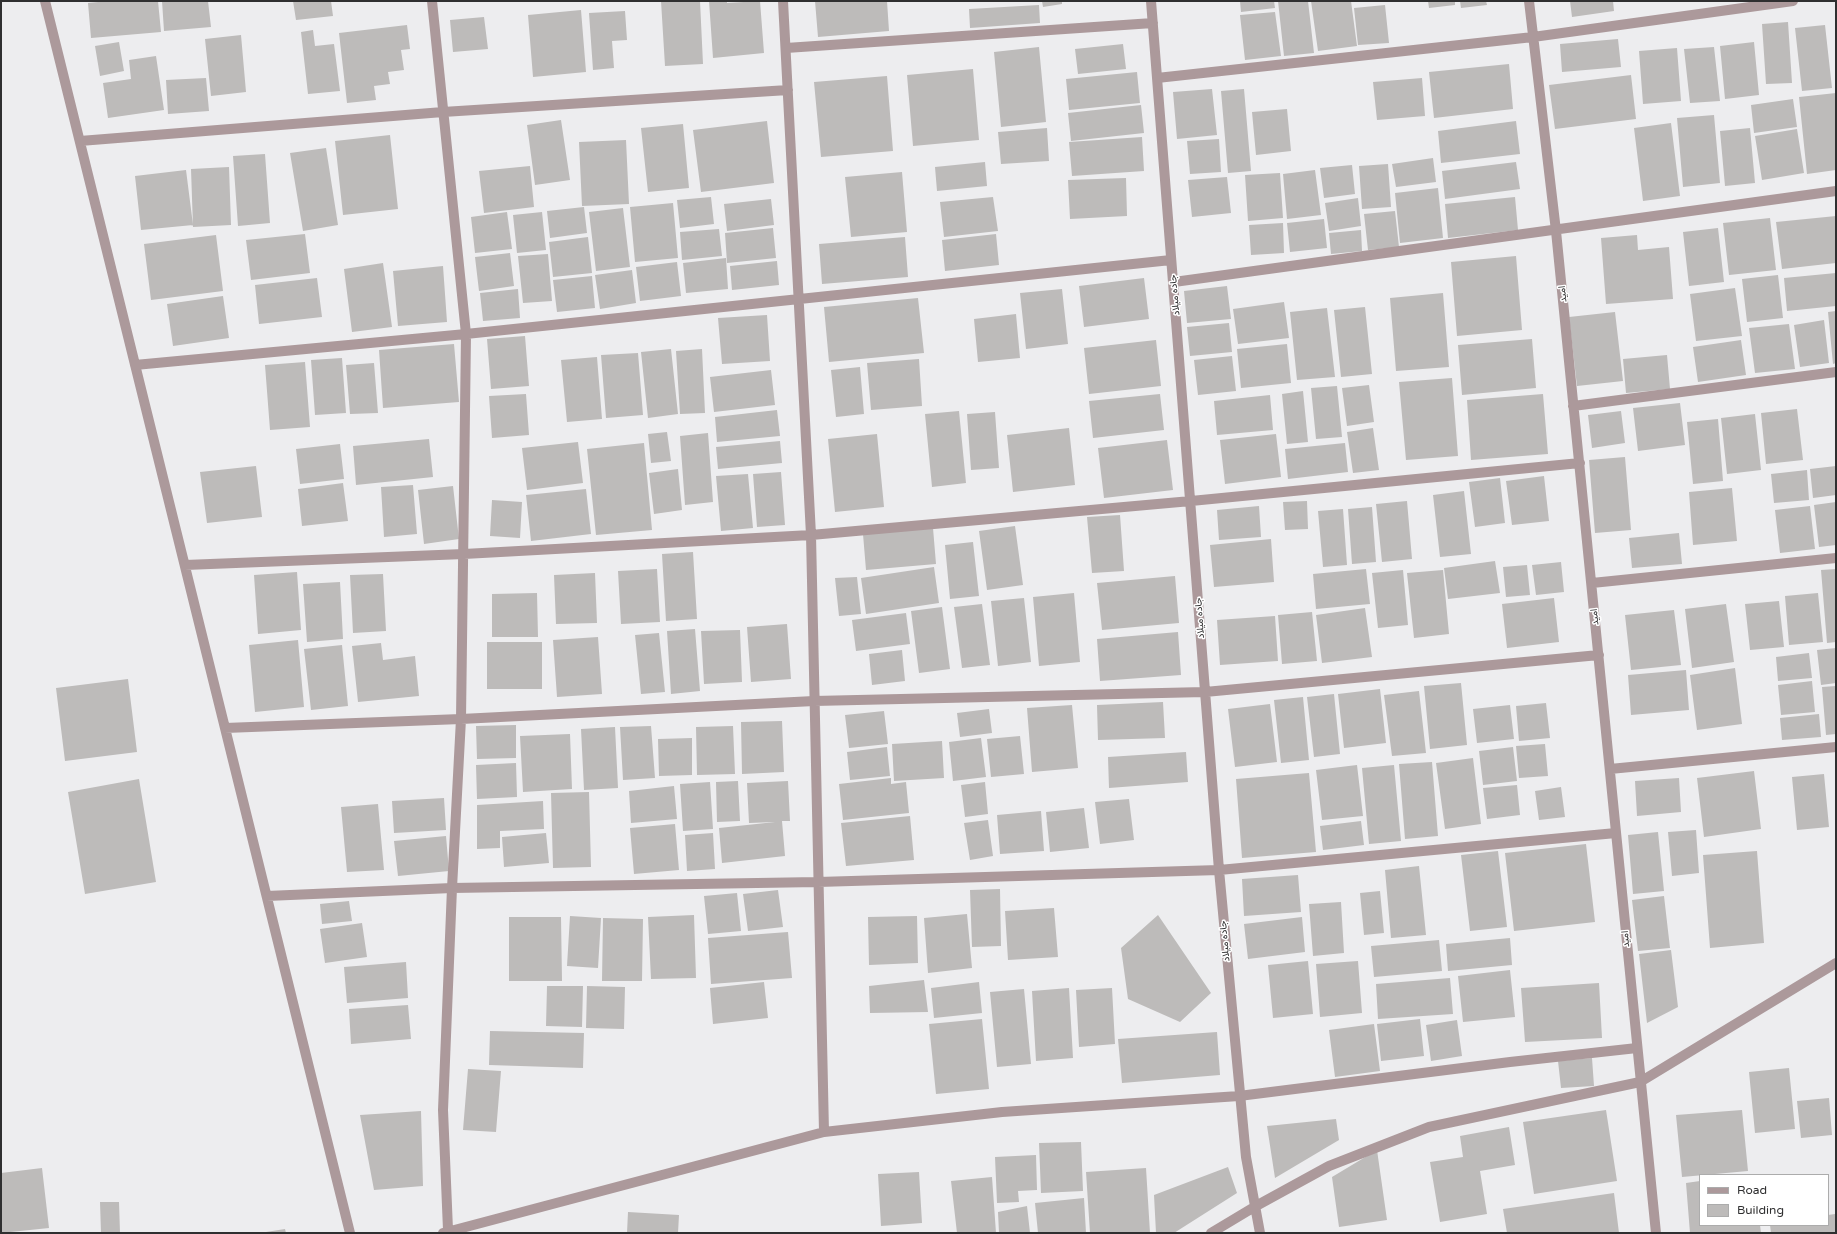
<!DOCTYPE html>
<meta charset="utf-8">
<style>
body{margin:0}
#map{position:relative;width:1837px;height:1234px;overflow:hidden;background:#ededef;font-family:"Varela Round",sans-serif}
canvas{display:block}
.frame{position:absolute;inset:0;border:2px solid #2f2f30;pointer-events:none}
.legend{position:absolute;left:1699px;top:1174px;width:130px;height:52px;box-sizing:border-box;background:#fff;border:1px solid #acacac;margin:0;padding:5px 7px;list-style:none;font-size:12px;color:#2f2f30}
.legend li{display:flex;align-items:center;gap:8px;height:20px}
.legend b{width:20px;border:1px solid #acacac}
</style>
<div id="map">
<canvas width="1837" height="1234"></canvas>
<div class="frame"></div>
<ul class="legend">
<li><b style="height:5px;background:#ac999b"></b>Road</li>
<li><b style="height:11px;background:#bdbbba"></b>Building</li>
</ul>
</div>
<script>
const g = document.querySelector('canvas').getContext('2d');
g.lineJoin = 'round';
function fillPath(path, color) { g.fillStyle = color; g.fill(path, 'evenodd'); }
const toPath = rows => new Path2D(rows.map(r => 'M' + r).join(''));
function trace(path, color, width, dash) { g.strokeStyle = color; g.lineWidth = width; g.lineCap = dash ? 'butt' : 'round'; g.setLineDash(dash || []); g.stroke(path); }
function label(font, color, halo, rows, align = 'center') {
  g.font = font + ' "Varela Round",Vazirmatn,sans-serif'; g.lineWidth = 3; g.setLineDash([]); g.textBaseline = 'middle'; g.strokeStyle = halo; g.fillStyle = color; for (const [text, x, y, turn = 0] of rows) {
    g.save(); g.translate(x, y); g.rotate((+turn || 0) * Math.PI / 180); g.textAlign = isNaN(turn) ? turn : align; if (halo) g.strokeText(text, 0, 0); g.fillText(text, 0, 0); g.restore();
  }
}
fillPath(toPath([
 [108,1,158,1,161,32,91,38,88,3],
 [162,1,208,1,211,27,164,31],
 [293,1,331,1,333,16,296,20],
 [661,1,700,1,703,64,665,66],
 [709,1,727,1,727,3,760,1,764,53,713,58],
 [815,1,887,1,889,31,818,37],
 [1042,1,1062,1,1062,4,1043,7],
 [1240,1,1274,1,1275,8,1241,12],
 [1278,1,1308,1,1314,53,1284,56],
 [1311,1,1351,1,1357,46,1318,51],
 [1428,1,1455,1,1455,5,1429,8],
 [1460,1,1486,1,1487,5,1461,8],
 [1570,1,1613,1,1614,11,1572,17],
 [1039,5,1040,23,970,28,969,9],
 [1385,5,1389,43,1358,45,1354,8],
 [581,10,586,72,533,77,528,15],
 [625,11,627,40,612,41,614,68,593,70,589,13],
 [1275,12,1281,56,1245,60,1240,15],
 [484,17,488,49,453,52,450,20],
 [1788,22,1792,83,1766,84,1762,24],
 [407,25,410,49,401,50,404,70,388,72,390,84,374,86,376,100,347,103,339,33],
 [1825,25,1832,88,1802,91,1795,28],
 [313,30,315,46,334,44,340,91,308,94,301,32],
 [241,35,246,92,211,96,205,39],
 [1618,39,1621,67,1562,72,1560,44],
 [119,42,124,71,100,76,95,46],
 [1754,42,1759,95,1725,99,1720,46],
 [1123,44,1126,69,1078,74,1075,49],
 [1039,47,1046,122,1001,127,994,52],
 [1714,47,1720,101,1690,103,1684,49],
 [1677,48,1681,101,1643,104,1639,51],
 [156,56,164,110,108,118,103,83,131,79,129,60],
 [1509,64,1513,109,1434,118,1429,72],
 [973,69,979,140,913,146,907,75],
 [1137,72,1140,103,1069,110,1066,79],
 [1631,75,1636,119,1555,129,1549,85],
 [887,76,893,151,821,157,814,82],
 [206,78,209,111,168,114,166,80],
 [1422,78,1425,116,1377,120,1373,82],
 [1212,89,1217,135,1177,139,1173,92],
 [1244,89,1251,171,1228,173,1221,91],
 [1836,93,1836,170,1807,174,1799,97],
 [1793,99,1797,127,1754,133,1751,105],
 [1141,105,1144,133,1071,141,1068,113],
 [1287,109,1291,151,1256,155,1252,112],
 [1714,115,1720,183,1683,187,1677,118],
 [561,120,570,180,535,185,527,125],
 [767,121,774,183,701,192,693,130],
 [1516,121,1520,154,1441,163,1438,131],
 [1671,123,1680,196,1643,201,1634,128],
 [683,124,689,188,648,192,641,128],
 [1047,128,1049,161,1001,164,998,132],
 [1750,128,1755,183,1725,186,1720,131],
 [1797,129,1804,173,1762,180,1755,136],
 [390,135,398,209,343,215,335,141],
 [1142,137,1144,171,1072,176,1069,142],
 [1219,139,1221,172,1190,174,1187,141],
 [626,140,629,204,582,206,579,142],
 [326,148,338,225,303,231,290,153],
 [265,154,270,223,238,226,233,156],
 [1433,158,1436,182,1396,187,1392,164],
 [985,162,987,186,937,191,935,167],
 [1516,162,1520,189,1445,199,1442,171],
 [1388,164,1391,207,1362,209,1359,166],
 [1352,165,1355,194,1324,198,1320,168],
 [530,166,534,207,484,213,479,171],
 [229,167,231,225,193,227,191,169],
 [186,170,193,225,141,230,135,176],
 [1315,170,1321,215,1287,219,1283,174],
 [902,172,907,232,851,237,845,177],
 [1280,173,1283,218,1248,221,1245,175],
 [1227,177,1231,213,1192,217,1188,180],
 [1126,178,1127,216,1070,219,1068,180],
 [1438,188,1443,238,1400,243,1395,193],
 [711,197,714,224,680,228,677,200],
 [993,197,998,231,944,237,940,202],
 [1515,197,1518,230,1448,238,1445,204],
 [1358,198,1361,226,1329,231,1325,203],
 [771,199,774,225,727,231,724,204],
 [673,203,678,258,635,262,630,207],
 [584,207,587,233,550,238,547,211],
 [623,208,630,267,596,271,589,212],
 [1395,211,1399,247,1368,250,1364,214],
 [507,212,512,249,475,253,471,217],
 [542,212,546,250,517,253,513,215],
 [1836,216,1836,263,1782,269,1776,222],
 [1770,218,1776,270,1729,275,1723,223],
 [1324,219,1327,248,1290,252,1287,223],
 [1283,223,1284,253,1251,255,1249,225],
 [773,228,776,258,727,263,725,233],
 [1718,228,1724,282,1689,286,1683,232],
 [719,229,722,256,682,260,680,232],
 [1361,230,1362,251,1331,254,1329,233],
 [305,234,310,273,251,280,246,240],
 [996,234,999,265,945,271,942,240],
 [216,235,223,291,151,300,144,244],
 [1637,235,1638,250,1669,247,1673,299,1606,304,1601,238],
 [588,237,592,273,553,277,549,242],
 [905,237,908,277,822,284,819,244],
 [510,253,514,286,479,291,475,257],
 [548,254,552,301,523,303,518,256],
 [1516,256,1522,330,1457,336,1451,262],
 [726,258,728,289,686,293,683,263],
 [777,261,779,285,732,290,730,266],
 [677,262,681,296,640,301,636,267],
 [383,263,392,327,352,332,344,269],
 [443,266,447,322,398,326,393,271],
 [632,270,636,303,600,309,595,275],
 [1836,273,1836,306,1787,311,1784,278],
 [1778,275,1783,318,1747,322,1742,279],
 [592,276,595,308,557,312,553,280],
 [317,278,322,317,259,324,255,285],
 [1144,278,1149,319,1084,327,1079,286],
 [1227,286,1231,319,1187,323,1184,291],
 [1735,288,1742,336,1696,341,1690,294],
 [518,289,520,318,483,321,480,293],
 [1062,289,1068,344,1026,349,1020,293],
 [1443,293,1449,367,1396,371,1390,298],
 [223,296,229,338,173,346,167,304],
 [918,298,924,353,829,362,824,307],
 [1284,302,1289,338,1238,344,1233,309],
 [1365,307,1372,374,1341,377,1334,310],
 [1327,308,1335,377,1297,380,1290,312],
 [1836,311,1836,363,1833,364,1828,312],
 [1615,312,1623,381,1577,386,1569,317],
 [1016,314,1020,358,978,362,974,319],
 [767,315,770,361,722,364,718,318],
 [1824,320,1829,363,1800,367,1794,325],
 [1229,323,1232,352,1190,356,1187,327],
 [1789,324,1795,369,1755,373,1749,328],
 [525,336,529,386,491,389,487,339],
 [1532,339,1536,388,1462,395,1458,345],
 [1156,340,1161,386,1089,394,1084,348],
 [1741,340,1746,375,1698,382,1693,347],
 [454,344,459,402,383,408,379,350],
 [1287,344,1291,383,1241,388,1237,349],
 [671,349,678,414,648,418,641,352],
 [702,349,705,413,680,414,676,351],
 [638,353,643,415,606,418,601,355],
 [1667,355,1670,389,1626,393,1623,359],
 [1232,356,1236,391,1198,395,1194,360],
 [597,357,602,419,567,422,561,360],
 [342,358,346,413,315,415,311,360],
 [919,359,922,406,871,410,867,363],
 [305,362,310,427,270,430,265,365],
 [374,363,378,413,350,414,346,365],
 [860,367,864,414,836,417,831,370],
 [771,370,775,405,714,412,710,377],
 [1452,378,1458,456,1406,460,1399,382],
 [1369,385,1374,422,1347,426,1342,388],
 [1337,386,1342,437,1316,439,1311,388],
 [1303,391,1308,442,1287,444,1282,394],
 [526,394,529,435,492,438,489,396],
 [1160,394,1164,430,1093,438,1089,401],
 [1543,394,1548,454,1471,460,1467,400],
 [1270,395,1273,430,1217,435,1214,401],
 [1680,403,1685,445,1638,451,1633,408],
 [1797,409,1803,460,1766,464,1761,413],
 [777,410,780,436,717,442,715,417],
 [959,411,966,483,932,487,925,414],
 [1621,411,1625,443,1592,448,1588,415],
 [995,412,999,468,971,470,967,414],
 [1755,414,1761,470,1727,474,1721,418],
 [1718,419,1723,481,1693,484,1687,422],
 [1069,428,1075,485,1013,492,1007,435],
 [1373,428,1379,470,1353,473,1347,432],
 [667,432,671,461,651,463,648,434],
 [708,433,713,502,685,505,680,436],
 [877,434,884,507,835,512,828,439],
 [1276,434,1281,477,1225,484,1220,440],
 [429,439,433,477,356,485,353,446],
 [1167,440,1173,490,1104,498,1098,448],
 [780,441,782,463,718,469,716,447],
 [578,442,583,483,527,490,522,448],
 [644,443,652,530,596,535,587,449],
 [1345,443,1348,472,1288,479,1285,449],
 [340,444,344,479,300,484,296,449],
 [1625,457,1631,530,1595,533,1589,460],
 [256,466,262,517,207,523,200,472],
 [1836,466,1836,495,1813,498,1810,469],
 [678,469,682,510,654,514,649,473],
 [1807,470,1809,500,1774,503,1771,474],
 [781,472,785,525,757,527,753,474],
 [748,474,753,528,721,531,716,476],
 [1544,476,1549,521,1512,525,1506,481],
 [1500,478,1505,523,1475,527,1469,482],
 [343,483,348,521,302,526,298,489],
 [413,485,417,534,384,537,381,487],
 [453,486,459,539,424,544,418,490],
 [1732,488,1737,541,1693,545,1689,492],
 [586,489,591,534,531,541,526,495],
 [1464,491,1471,554,1440,557,1433,495],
 [492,500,522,502,520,538,490,536],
 [1307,501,1308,529,1285,530,1283,502],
 [1407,501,1412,559,1382,562,1376,504],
 [1836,502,1836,545,1819,547,1814,505],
 [1259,506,1261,537,1219,540,1217,510],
 [1810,506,1815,549,1780,553,1775,510],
 [1372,507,1376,562,1352,564,1348,509],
 [1343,509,1347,565,1323,567,1318,511],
 [1120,515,1124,571,1092,573,1087,517],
 [1015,526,1023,585,987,590,979,531],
 [933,528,936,564,866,570,863,534],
 [1679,533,1682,564,1632,568,1629,538],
 [1271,539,1274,582,1214,587,1210,545],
 [973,542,979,596,950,599,945,545],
 [693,552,697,619,666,621,662,554],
 [1495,561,1500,593,1448,599,1444,568],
 [1561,562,1564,592,1536,595,1532,565],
 [1527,565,1530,595,1506,597,1503,567],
 [934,567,939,603,866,614,861,578],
 [657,569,660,622,621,624,618,571],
 [1366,569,1370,604,1316,609,1313,574],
 [1836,569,1836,642,1827,643,1821,570],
 [1403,570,1408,625,1378,628,1372,573],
 [1443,570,1449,634,1414,638,1407,573],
 [297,572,301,630,258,634,254,575],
 [595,573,597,623,556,624,554,575],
 [383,574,386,631,353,633,350,575],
 [1175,576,1179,623,1102,630,1097,583],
 [857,577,861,614,839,616,835,578],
 [340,582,343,639,307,642,303,584],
 [537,593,538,637,492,637,492,594],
 [1074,593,1080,662,1039,666,1033,597],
 [1818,593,1823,642,1789,645,1785,596],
 [1024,598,1031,662,998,666,991,601],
 [1554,598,1559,642,1507,648,1502,604],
 [1779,601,1784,647,1750,650,1745,604],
 [982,604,990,665,962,668,954,607],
 [1726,604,1734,662,1692,668,1685,609],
 [942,607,950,669,919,673,911,611],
 [1365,608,1372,657,1322,663,1316,615],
 [1674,610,1681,665,1631,670,1625,615],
 [1312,612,1317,661,1282,664,1278,615],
 [906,613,910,644,856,651,852,620],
 [1275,616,1278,661,1220,665,1217,620],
 [787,624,791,679,751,682,747,627],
 [695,629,700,691,671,694,667,631],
 [740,630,742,682,704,684,701,631],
 [1178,632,1181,675,1100,681,1097,639],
 [659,633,665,692,641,694,635,635],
 [598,637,602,694,557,697,553,640],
 [298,640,304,707,255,712,249,645],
 [487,642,542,642,542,689,487,689],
 [381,643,383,660,415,656,419,696,358,702,352,646],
 [342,645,348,706,311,710,304,649],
 [1836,648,1836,683,1821,685,1817,650],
 [902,650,905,681,872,685,869,654],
 [1809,653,1812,678,1778,681,1776,657],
 [1735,668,1742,724,1697,730,1690,675],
 [1686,670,1689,710,1631,715,1628,675],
 [128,679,137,752,65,761,56,688],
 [1812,681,1815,712,1781,715,1778,685],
 [1461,683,1467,745,1430,749,1424,686],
 [1836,686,1836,734,1826,735,1822,687],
 [1380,689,1386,743,1344,748,1338,694],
 [1419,691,1426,753,1392,756,1384,695],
 [1334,694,1340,754,1314,757,1307,697],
 [1303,697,1309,760,1281,763,1274,700],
 [1163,702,1165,738,1098,740,1097,705],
 [1546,703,1550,738,1519,741,1516,706],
 [1270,704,1277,762,1235,767,1228,709],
 [1072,705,1078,768,1032,772,1027,708],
 [1510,705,1514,739,1477,743,1473,709],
 [989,709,992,733,960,737,957,713],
 [884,711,888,744,849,748,845,715],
 [1819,714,1821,737,1782,740,1780,718],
 [782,721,784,772,742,774,741,722],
 [516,725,516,758,477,759,476,726],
 [651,726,655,778,623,780,620,727],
 [733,726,735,774,697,775,696,727],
 [615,727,618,788,584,790,581,729],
 [570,734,572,789,523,792,520,736],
 [1020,736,1024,774,991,777,987,739],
 [692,738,692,775,659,776,658,739],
 [981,738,986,777,953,781,949,742],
 [942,741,944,778,894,781,892,744],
 [1545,744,1548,776,1519,778,1516,746],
 [887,747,890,776,850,780,847,752],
 [1513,747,1517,781,1483,785,1479,751],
 [1186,752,1188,782,1109,788,1108,757],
 [1473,758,1481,824,1445,829,1436,763],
 [1432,762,1438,836,1405,839,1399,764],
 [516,763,517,797,477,799,476,765],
 [1357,765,1363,816,1322,820,1316,770],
 [1394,765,1401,841,1369,844,1362,768],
 [1754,771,1761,829,1704,837,1697,778],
 [1309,773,1316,852,1242,858,1236,779],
 [1824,774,1829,827,1797,830,1792,777],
 [891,778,891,784,906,782,909,813,843,820,839,784],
 [1679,778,1681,812,1637,816,1635,781],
 [139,779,156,882,85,894,68,792],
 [738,781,740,821,717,822,716,782],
 [788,781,790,821,782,821,785,856,722,863,719,828,775,822,749,823,747,783],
 [710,782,713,829,683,831,680,784],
 [985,782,988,814,965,817,961,785],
 [1517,785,1520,815,1487,819,1483,788],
 [674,786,677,819,631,823,629,791],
 [1561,787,1565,817,1539,820,1535,791],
 [589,792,591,867,553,868,551,793],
 [444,798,446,830,394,833,392,801],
 [1129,799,1134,840,1100,844,1095,802],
 [543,801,544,829,500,831,500,848,477,849,477,805],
 [378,804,384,870,347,872,341,807],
 [1084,808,1089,848,1050,852,1046,812],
 [1041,811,1044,851,1000,854,997,815],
 [910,816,914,860,846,866,841,823],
 [988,820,993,856,970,860,964,823],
 [1361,821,1364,845,1323,850,1320,826],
 [675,824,679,870,634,874,630,828],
 [1696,830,1699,873,1672,876,1668,832],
 [1658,832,1664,891,1633,894,1628,835],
 [546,833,549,863,504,867,502,837],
 [713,833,715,869,687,871,685,835],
 [446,836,449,871,398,876,394,841],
 [1586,844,1595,922,1514,931,1505,853],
 [1498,851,1507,927,1470,931,1461,855],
 [1757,851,1764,943,1710,948,1703,855],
 [1419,866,1426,935,1391,938,1385,870],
 [1298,875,1301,912,1244,916,1242,879],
 [1000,889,1001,946,972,947,970,890],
 [778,890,783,927,748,931,743,894],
 [1380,891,1384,933,1364,935,1360,893],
 [737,893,741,931,708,934,704,896],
 [1664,896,1670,948,1638,951,1632,900],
 [349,901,352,921,322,924,320,904],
 [1341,902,1344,953,1313,956,1309,904],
 [1054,908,1058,957,1008,960,1005,911],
 [967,914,972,968,928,973,924,918],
 [694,915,696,978,651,979,648,917],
 [1158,915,1211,993,1180,1022,1128,999,1121,948],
 [570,916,601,918,598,968,567,966],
 [917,916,918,963,869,965,868,917],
 [509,917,561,917,562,981,509,981],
 [1302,917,1305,952,1248,959,1244,924],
 [603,918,643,919,642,981,602,981],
 [362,923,367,957,325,963,320,929],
 [788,932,792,978,711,984,708,938],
 [1510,938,1512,965,1448,971,1446,944],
 [1439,940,1442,971,1374,977,1371,946],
 [1671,950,1678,1007,1647,1023,1639,954],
 [1308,961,1313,1014,1273,1018,1268,965],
 [1358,961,1362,1013,1320,1017,1316,964],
 [406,962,408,998,347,1003,344,967],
 [1510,970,1515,1017,1463,1022,1458,976],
 [1450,978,1453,1014,1378,1019,1376,984],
 [924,980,928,1012,870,1013,869,986],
 [764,982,768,1018,713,1024,710,988],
 [979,982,982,1013,934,1018,931,988],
 [1599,983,1602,1038,1525,1042,1521,988],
 [547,986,583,986,582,1027,546,1026],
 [587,986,625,987,624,1029,586,1028],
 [1069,988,1073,1058,1036,1061,1032,991],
 [1112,988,1115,1044,1079,1047,1076,990],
 [1024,989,1031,1064,997,1067,990,992],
 [408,1005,411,1039,351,1044,349,1009],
 [982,1019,989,1089,936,1094,929,1024],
 [1420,1019,1424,1056,1381,1061,1377,1024],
 [1457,1020,1462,1056,1431,1061,1426,1025],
 [1374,1024,1380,1071,1335,1077,1329,1030],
 [490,1031,584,1033,583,1068,489,1065],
 [1217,1032,1220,1075,1122,1083,1118,1039],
 [1592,1058,1594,1086,1561,1088,1558,1061],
 [1789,1068,1795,1129,1755,1133,1749,1072],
 [468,1069,501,1071,496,1132,463,1130],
 [1829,1098,1832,1135,1801,1138,1797,1101],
 [1606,1110,1617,1181,1534,1194,1523,1122],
 [1742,1110,1748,1171,1682,1177,1676,1115],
 [421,1111,423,1186,374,1190,360,1115],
 [1336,1119,1339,1140,1275,1178,1267,1126],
 [1509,1127,1515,1165,1480,1171,1487,1214,1440,1222,1430,1162,1463,1157,1460,1136],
 [1081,1142,1083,1191,1041,1193,1039,1143],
 [1377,1150,1387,1220,1339,1227,1332,1177],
 [1036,1155,1037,1190,1018,1191,1019,1202,997,1203,995,1157],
 [1228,1167,1237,1193,1174,1233,1156,1233,1154,1195],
 [42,1168,49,1228,1,1233,1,1173],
 [1146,1168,1150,1233,1090,1233,1086,1172],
 [919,1172,922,1223,881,1226,878,1174],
 [992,1177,996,1233,957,1233,951,1181],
 [1700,1181,1700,1225,1760,1225,1761,1233,1690,1233,1686,1183],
 [1614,1193,1619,1233,1507,1233,1503,1209],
 [1084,1198,1086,1233,1038,1233,1035,1203],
 [100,1202,119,1202,120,1233,101,1233],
 [1027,1206,1030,1233,999,1233,998,1212],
 [628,1212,679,1215,678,1233,627,1233],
 [1835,1214,1836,1233,1771,1233,1770,1225,1828,1225,1828,1215],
 [285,1229,286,1233,267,1233,266,1232]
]), '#bdbbba');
trace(toPath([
 [45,1,350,1233],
 [432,1,466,334,461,719,452,888,443,1110,448,1230],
 [783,1,811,535,824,1132],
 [1151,1,1219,870,1246,1157,1260,1233],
 [1529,1,1556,231,1656,1233],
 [786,48,1153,23],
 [1157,78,1533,37,1793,1],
 [80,141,443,112,788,90],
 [1174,282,1836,191],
 [135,365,466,334,1171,260],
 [1573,406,1836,372],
 [185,565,464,554,811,535,1191,501,1580,463],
 [1592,583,1836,558],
 [225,728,461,719,814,701,1205,692,1599,655],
 [1610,769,1836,747],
 [267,896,452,888,818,882,1219,870,1616,833],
 [443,1233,824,1132,1002,1112,1239,1096,1510,1062,1637,1048],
 [1211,1233,1256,1206,1329,1166,1429,1127,1640,1082,1836,963]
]), '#ac999b', 10);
label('10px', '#2f2f30', '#fff', [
 ["امید",1563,294,-96],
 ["جاده میلاد",1175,295,-95],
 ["امید",1595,617,-96],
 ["جاده میلاد",1200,618,-94],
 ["امید",1626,939,-95],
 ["جاده میلاد",1225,941,-95]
]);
</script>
